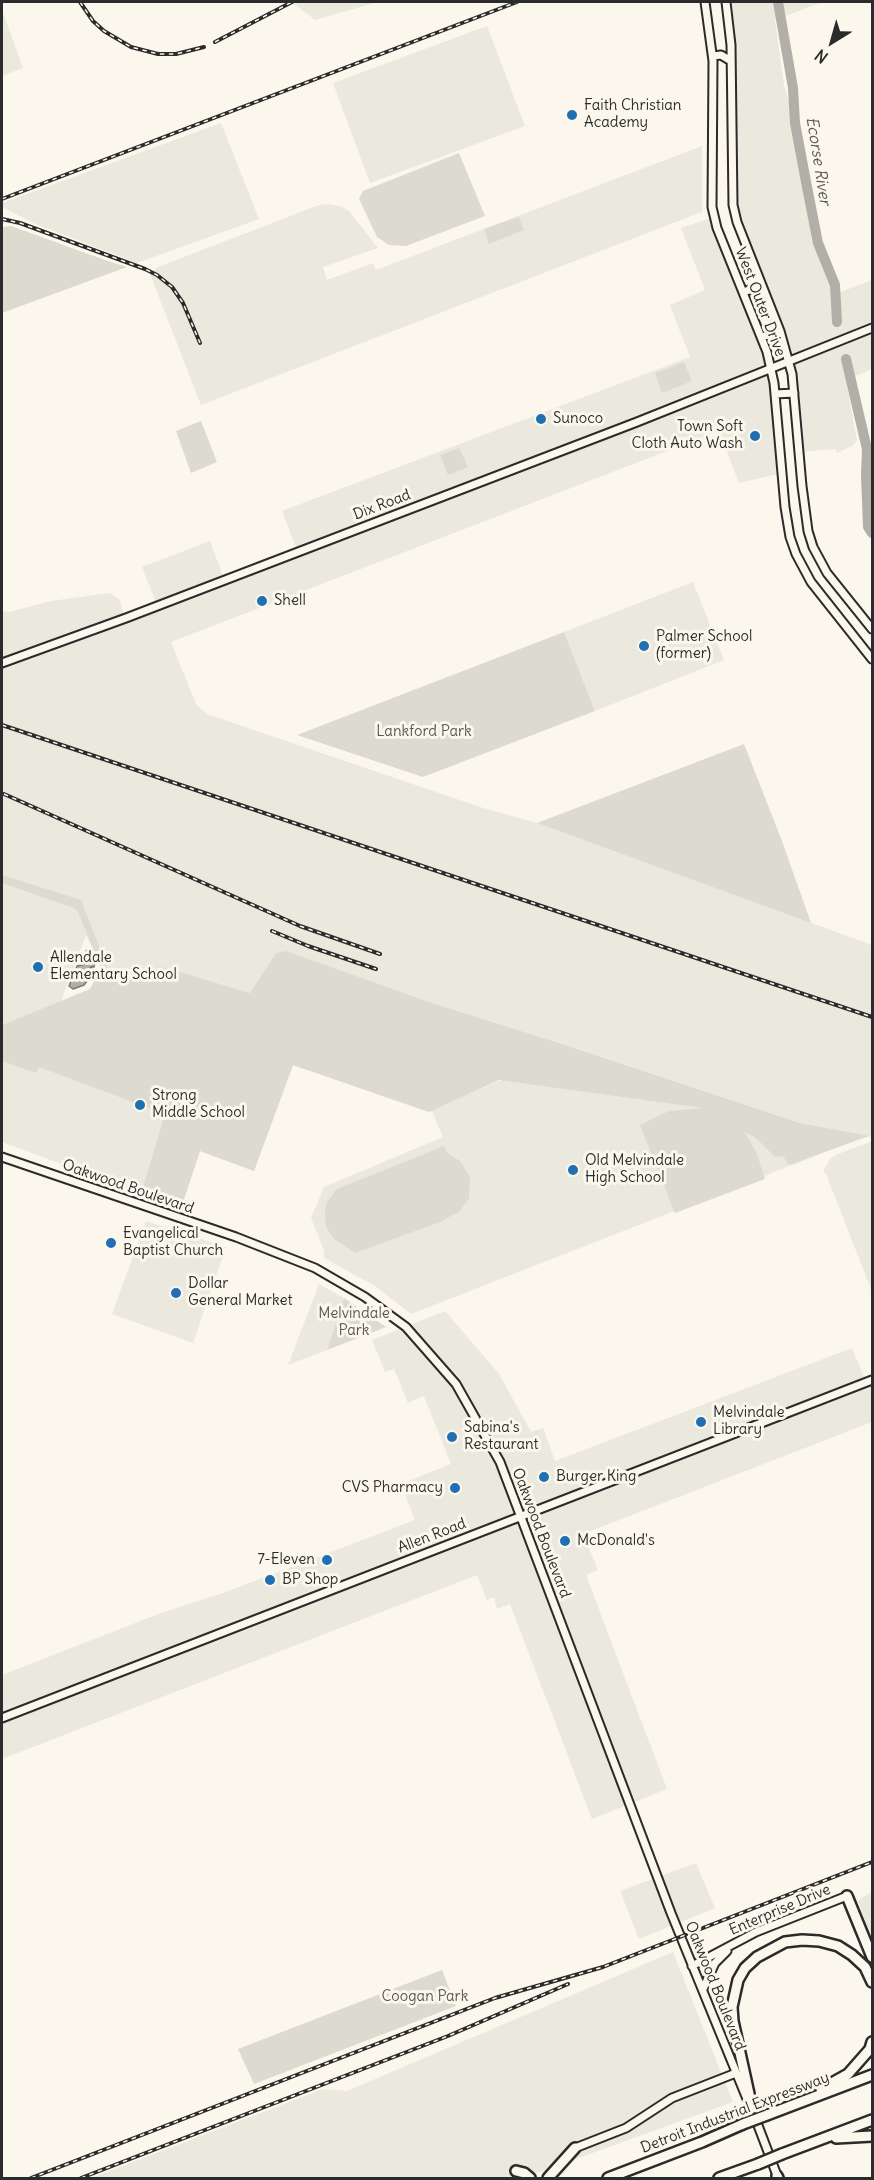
<!DOCTYPE html>
<style>
body{margin:0}
#map{position:relative;width:874px;height:2180px;overflow:hidden;background:#fbf7ec;font-family:Delius,sans-serif}
canvas{display:block}
.frame{position:absolute;inset:0;border:3px solid #2b2b2b;pointer-events:none}
.north{position:absolute;left:802px;top:12px;width:60px;height:60px;-webkit-text-stroke:4px #fbf7ec;paint-order:stroke;rotate:217deg;font-size:16px;font-weight:700;line-height:24px;text-align:center;color:#2b2b2b}
.north::after{content:'';display:block;margin:auto;width:21px;height:27px;background:#2b2b2b;clip-path:polygon(50% 0,100% 100%,50% 72%,0 100%)}
</style>
<div id="map">
<canvas width="874" height="2180"></canvas>
<div class="frame"></div>
<div class="north">N</div>
</div>
<script>
const g = document.querySelector('canvas').getContext('2d');
g.lineJoin = 'round';
function fillPath(path, color) { g.fillStyle = color; g.fill(path, 'evenodd'); }
const toPath = rows => new Path2D(rows.map(r => 'M' + r).join(''));
function trace(path, color, width, dash) { g.strokeStyle = color; g.lineWidth = width; g.lineCap = dash ? 'butt' : 'round'; g.setLineDash(dash || []); g.stroke(path); }
function label(font, color, halo, rows, align = 'center') {
  g.font = font + ' Delius,sans-serif'; g.lineWidth = 6; g.setLineDash([]); g.textBaseline = 'middle'; g.strokeStyle = halo; g.fillStyle = color; for (const [text, x, y, turn = 0] of rows) {
    g.save(); g.translate(x, y); g.rotate((+turn || 0) * Math.PI / 180); g.textAlign = isNaN(turn) ? turn : align; if (halo) g.strokeText(text, 0, 0); g.fillText(text, 0, 0); g.restore();
  }
}
fillPath(toPath([
 [292,2,378,2,315,20],
 [726,2,823,2,775,20,784,85,795,123,818,243,828,264,835,285,835,294,872,280,872,369,846,380,857,441,852,446,837,453,836,449,799,452,792,374,737,222],
 [2,10,23,68,2,76],
 [487,26,525,126,370,183,333,83],
 [221,123,259,219,137,263,33,223,2,207,2,203],
 [702,146,702,212,201,405,150,274,158,267,319,205,326,204,340,206,349,211,378,248,323,267,327,280,373,263,376,270],
 [714,217,767,352,782,473,739,483,719,431,171,642,196,704,207,714,483,808,537,823,872,945,872,1137,833,1131,800,1123,556,1042,429,1002,250,993,164,967,121,979,106,975,86,935,61,1001,2,1025,2,611,9,612,51,601,110,593,119,599,125,617,157,605,142,567,210,541,224,579,297,551,282,511,690,357,670,305,705,290,681,228],
 [693,582,724,660,595,711,564,632],
 [146,1008,458,1098,570,1052,823,1153,411,1314,375,1286,324,1258,324,1250,311,1218,324,1187,443,1137,432,1111,429,1112,293,1065,254,1171,200,1151,181,1208,2,1142,2,1036],
 [872,1141,872,1292,826,1174,823,1171,830,1159,838,1154],
 [146,1221,226,1247,193,1343,112,1314],
 [319,1284,344,1298,327,1350,288,1365],
 [445,1311,499,1374,531,1432,543,1428,555,1461,852,1348,866,1382,872,1380,872,1422,583,1534,598,1570,586,1575,667,1789,592,1819,510,1604,497,1609,494,1597,487,1600,477,1575,2,1759,2,1675,161,1613,223,1593,415,1520,401,1484,451,1464,424,1396,408,1403,394,1369,385,1372,372,1340],
 [696,1863,715,1908,639,1939,620,1891],
 [872,1892,872,1943,858,1900],
 [673,1952,733,2102,524,2178,91,2178,323,2089,347,2091]
]), '#ebe8de');
fillPath(toPath([
 [459,153,485,216,406,246,389,245,377,237,359,199,363,191],
 [519,217,524,230,489,244,484,229],
 [11,226,105,260,127,267,2,313,2,227],
 [684,362,692,381,662,393,655,373],
 [201,421,217,462,191,473,176,431],
 [459,448,468,467,448,475,440,455],
 [564,632,595,711,423,777,297,735],
 [744,744,782,841,811,923,537,823],
 [2,875,81,900,109,972,121,979,164,967,250,993,276,953,286,951,429,1002,556,1042,800,1123,869,1136,789,1165,783,1156,775,1157,756,1138,744,1131,757,1154,765,1179,675,1213,640,1125,669,1111,703,1108,499,1080,429,1112,293,1065,254,1171,200,1151,181,1208,141,1194,165,1114,39,1067,36,1073,2,1061,2,1025,90,989,101,968,78,912,74,908,2,883],
 [444,1146,447,1153,460,1161,470,1177,469,1198,460,1211,440,1222,355,1253,333,1238,326,1227,325,1210,327,1202,337,1189],
 [344,1298,386,1327,327,1350],
 [442,1970,456,2006,254,2084,238,2049]
]), '#dddad0');
const water = toPath([
 [87,950,94,954,96,959,94,967,90,967,93,969,92,975,84,985,73,989,69,986,77,966,86,964,82,957,87,950]
]);
fillPath(water, '#b1afa7');
trace(water, '#7b7a75', 1.5);
trace(toPath([
 [778,2,793,88,795,123,807,187,818,243,835,285,837,322],
 [846,359,867,449,866,475,868,527,872,533]
]), '#b1afa7', 10);
const secondary = toPath([
 [705,2,713,61,712,207,717,228,767,352,774,383,785,507,790,537,796,554,811,582,872,659],
 [726,2,731,45,733,205,737,222,780,331,792,374,802,486,808,531,813,547,827,573,872,629],
 [713,56,721,55,731,61],
 [744,292,761,285],
 [762,337,780,331],
 [775,394,794,393],
 [2,663,126,618,637,422,872,328],
 [2,1157,236,1237,315,1268,365,1297,406,1327,456,1384,500,1462,671,1913,747,2099],
 [2,1718,872,1380],
 [692,1966,756,1932,847,1896],
 [703,1989,715,1963,727,1951],
 [754,2115,778,2178],
 [575,2148,626,2128,672,2098,736,2073]
]);
const motorway = toPath([
 [847,1896,872,1957],
 [821,2089,848,2074,870,2049,872,2042],
 [753,2112,733,2021,732,2007,738,1980,745,1968,757,1957,785,1942,802,1940,819,1941,838,1946,852,1955,865,1967,872,1982],
 [767,2115,872,2075],
 [836,2138,872,2136],
 [782,2154,872,2120],
 [516,2171,524,2173,530,2178],
 [777,2176,778,2178],
 [548,2178,575,2148],
 [608,2178,702,2142,743,2124],
 [719,2178,758,2164]
]);
trace(secondary, '#2b2b2b', 11);
trace(motorway, '#2b2b2b', 14);
trace(secondary, '#fbf7ec', 7);
trace(motorway, '#fbf7ec', 9);
const rail = toPath([
 [80,2,93,21,104,31,131,47,158,54,176,54,204,47],
 [215,42,292,2],
 [2,199,517,2],
 [2,219,20,223,145,269,157,275,172,287,183,303,200,343],
 [2,725,872,1017],
 [4,794,300,926,380,954],
 [272,931,308,946,376,969],
 [31,2178,495,1998,603,1967,872,1862],
 [81,2178,448,2036,568,1984]
]);
trace(rail, '#2b2b2b', 4);
trace(rail, '#fbf7ec', 1.5, [4.5]);
const motorwayBridge = toPath([
 [743,2124,767,2115],
 [758,2164,782,2154]
]);
trace(motorwayBridge, '#2b2b2b', 14, []);
trace(motorwayBridge, '#fbf7ec', 9);
for (const [x, y, r, color] of [
 [572,115,6,"#1f6fb2"],
 [541,419,6,"#1f6fb2"],
 [755,436,6,"#1f6fb2"],
 [262,601,6,"#1f6fb2"],
 [644,646,6,"#1f6fb2"],
 [38,967,6,"#1f6fb2"],
 [140,1105,6,"#1f6fb2"],
 [573,1170,6,"#1f6fb2"],
 [111,1243,6,"#1f6fb2"],
 [176,1293,6,"#1f6fb2"],
 [701,1422,6,"#1f6fb2"],
 [452,1437,6,"#1f6fb2"],
 [544,1477,6,"#1f6fb2"],
 [455,1488,6,"#1f6fb2"],
 [565,1541,6,"#1f6fb2"],
 [327,1560,6,"#1f6fb2"],
 [270,1580,6,"#1f6fb2"]
]) { const dot = new Path2D(); dot.arc(x, y, r, 0, 2 * Math.PI); g.fillStyle = color; g.fill(dot); trace(dot, '#fbf7ec', 2); }
label('15px', '#2b2b2b', '#fbf7ec', [
 ["Faith Christian",584,106],
 ["Academy",584,123],
 ["Sunoco",553,419],
 ["Town Soft",743,427,"right"],
 ["Cloth Auto Wash",743,444,"right"],
 ["Shell",274,601],
 ["Palmer School",656,637],
 ["(former)",656,654],
 ["Allendale",50,958],
 ["Elementary School",50,975],
 ["Strong",152,1096],
 ["Middle School",152,1113],
 ["Old Melvindale",585,1161],
 ["High School",585,1178],
 ["Evangelical",123,1234],
 ["Baptist Church",123,1251],
 ["Dollar",188,1284],
 ["General Market",188,1301],
 ["Melvindale",713,1413],
 ["Library",713,1430],
 ["Sabina's",464,1428],
 ["Restaurant",464,1445],
 ["Burger King",556,1477],
 ["CVS Pharmacy",443,1488,"right"],
 ["McDonald's",577,1541],
 ["7-Eleven",315,1560,"right"],
 ["BP Shop",282,1580]
], 'left');
label('15px', '#2b2b2b', '#fbf7ec', [
 ["West Outer Drive",760,302,69],
 ["Dix Road",382,505,-21],
 ["Oakwood Boulevard",128,1187,19],
 ["Oakwood Boulevard",541,1533,69],
 ["Allen Road",432,1536,-21],
 ["Enterprise Drive",780,1910,-23],
 ["Oakwood Boulevard",715,1986,68],
 ["Detroit Industrial Expressway",735,2113,-21]
]);
label('15px', '#585754', '#fbf7ec', [
 ["Lankford Park",424,732],
 ["Melvindale",354,1314],
 ["Park",354,1331],
 ["Coogan Park",425,1997]
]);
label('italic 16px', '#5a5956', '#fbf7ec', [
 ["Ecorse River",818,161,81]
]);
</script>
